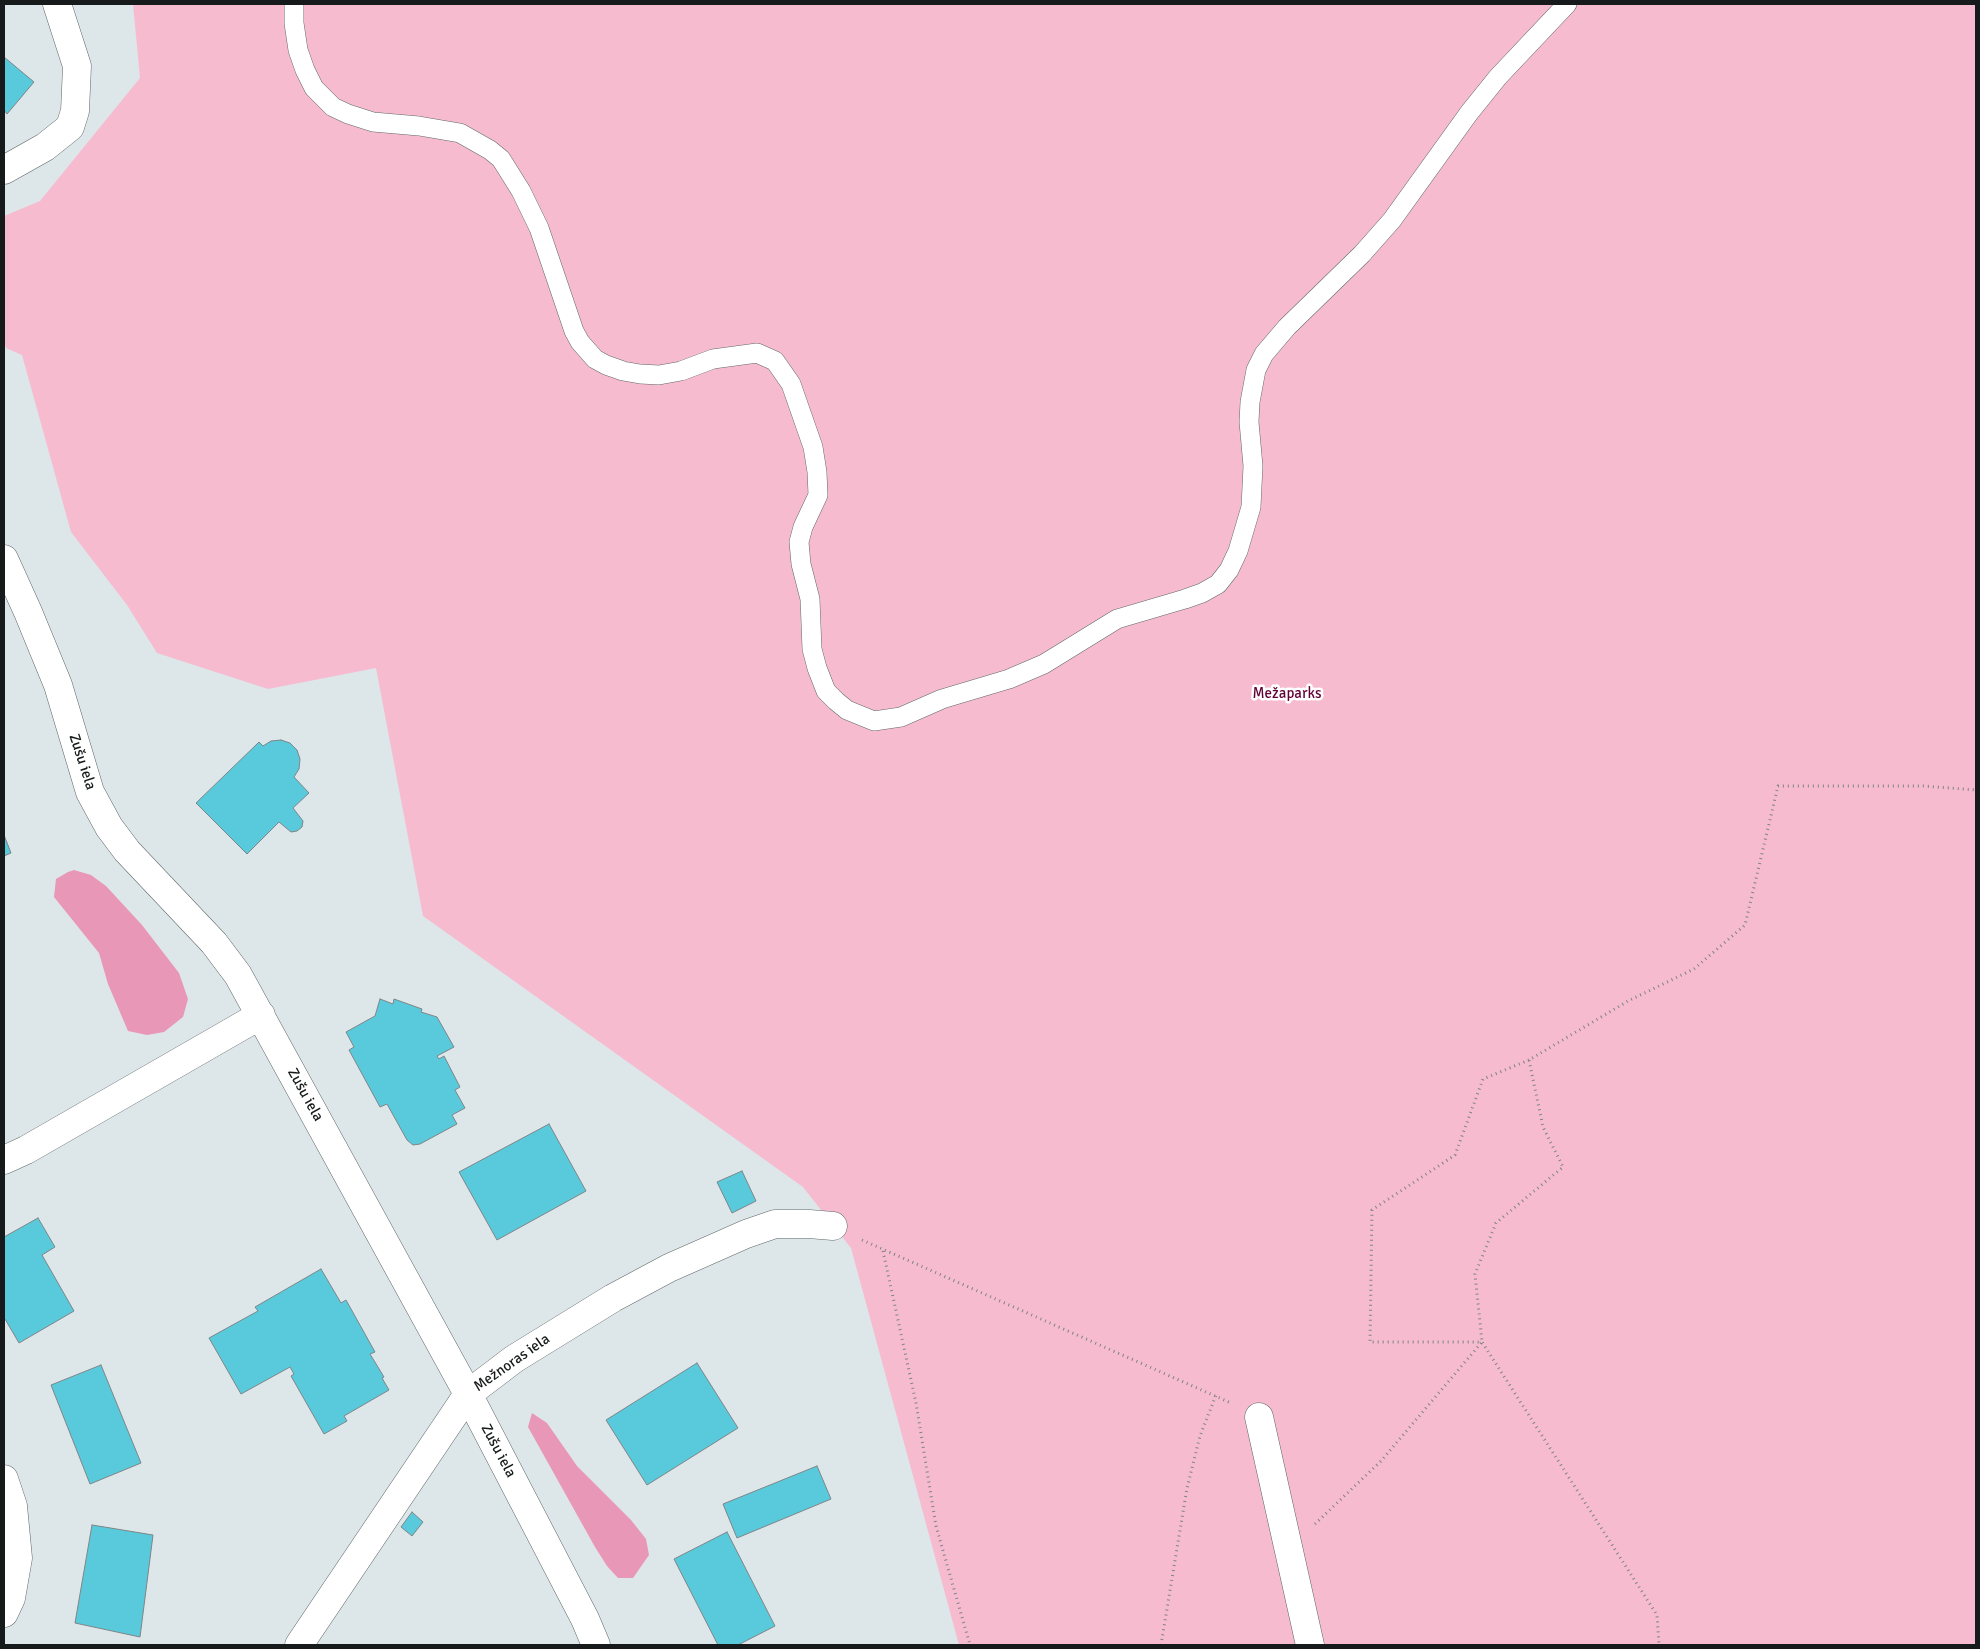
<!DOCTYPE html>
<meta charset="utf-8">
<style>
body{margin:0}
#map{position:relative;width:1980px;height:1649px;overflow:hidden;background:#dde6e8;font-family:Signika,sans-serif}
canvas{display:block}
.frame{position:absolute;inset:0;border:5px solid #171a1a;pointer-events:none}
</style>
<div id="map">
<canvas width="1980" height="1649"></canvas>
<div class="frame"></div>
</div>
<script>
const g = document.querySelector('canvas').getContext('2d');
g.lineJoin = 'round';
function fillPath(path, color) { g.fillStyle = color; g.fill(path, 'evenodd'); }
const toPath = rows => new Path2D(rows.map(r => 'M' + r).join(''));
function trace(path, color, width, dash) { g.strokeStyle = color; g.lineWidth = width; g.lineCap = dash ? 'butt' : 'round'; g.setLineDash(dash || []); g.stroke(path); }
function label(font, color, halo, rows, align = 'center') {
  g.font = font + ' Signika,sans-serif'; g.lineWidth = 5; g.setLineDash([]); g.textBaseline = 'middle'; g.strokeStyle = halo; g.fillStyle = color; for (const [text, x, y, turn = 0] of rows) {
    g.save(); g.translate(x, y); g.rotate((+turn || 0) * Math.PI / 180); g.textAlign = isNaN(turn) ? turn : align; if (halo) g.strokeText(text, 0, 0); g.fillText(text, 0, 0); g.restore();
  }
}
fillPath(toPath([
 [133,4,1976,4,1976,1645,959,1645,851,1248,803,1187,423,916,376,668,268,689,157,653,127,605,71,532,22,355,6,348,4,341,4,216,40,201,140,78]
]), '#f7bbd0');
fillPath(toPath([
 [74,870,91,875,106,886,142,925,179,973,188,999,183,1017,164,1032,147,1035,128,1031,108,984,99,953,54,897,56,879,68,872],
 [532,1413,547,1423,577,1466,631,1520,646,1539,649,1555,633,1578,618,1578,607,1566,595,1547,528,1427]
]), '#e997b6');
const building = toPath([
 [4,57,34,82,7,114,4,110,4,57],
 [281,740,290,743,297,750,300,759,299,769,294,777,309,793,293,808,303,821,302,827,297,831,291,832,279,822,247,854,196,803,259,742,263,746,271,741,281,740],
 [4,835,11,853,4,856,4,835],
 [380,999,393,1004,394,999,422,1009,421,1012,437,1017,454,1047,437,1056,439,1059,444,1056,460,1087,455,1090,465,1108,452,1115,457,1124,420,1144,413,1145,407,1140,387,1104,380,1107,349,1050,354,1047,346,1032,375,1016,380,999],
 [549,1124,586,1191,497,1240,459,1172,549,1124],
 [742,1171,756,1201,732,1213,717,1182,742,1171],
 [38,1218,55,1247,42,1255,74,1311,19,1343,5,1319,4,1320,4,1237,38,1218],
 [321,1269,341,1303,346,1300,375,1352,370,1354,384,1377,382,1378,389,1390,344,1416,347,1421,324,1434,291,1376,294,1374,290,1367,241,1394,209,1338,258,1311,255,1307,321,1269],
 [697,1363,738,1428,647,1485,606,1420,697,1363],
 [101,1365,141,1463,90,1484,51,1385,101,1365],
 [817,1466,831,1499,737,1538,723,1504,817,1466],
 [412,1512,423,1522,412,1536,401,1527,412,1512],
 [92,1525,153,1535,140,1637,75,1623,92,1525],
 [727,1532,775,1626,738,1645,718,1645,674,1559,727,1532]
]);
fillPath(building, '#59cadc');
trace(building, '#7e8587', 1);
const lane = toPath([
 [294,4,294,23,298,50,305,70,314,88,333,107,348,114,373,122,419,126,460,133,490,150,501,159,521,191,539,228,574,331,580,342,595,359,606,365,623,371,640,374,659,375,681,371,713,359,757,353,775,361,791,384,813,447,817,472,818,495,803,527,799,542,801,564,810,599,812,649,817,668,826,691,836,701,847,710,874,721,901,717,942,699,1009,679,1044,664,1117,619,1185,599,1202,593,1218,584,1229,570,1238,551,1251,507,1253,466,1249,422,1250,402,1256,370,1264,354,1287,327,1362,254,1392,220,1469,113,1498,77,1567,4]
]);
const street = toPath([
 [4,170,45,147,70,127,75,111,77,66,57,4],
 [4,559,28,612,58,685,90,792,109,827,127,851,214,943,238,975,468,1394,585,1619,596,1645],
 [4,1160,26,1150,261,1015],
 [1259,1417,1310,1645],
 [4,1479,13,1506,18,1558,11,1598,4,1613],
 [299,1645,468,1394,514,1359,613,1298,669,1268,746,1234,775,1224,809,1224,833,1226]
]);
trace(lane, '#61686a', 20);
trace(street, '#61686a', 29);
trace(toPath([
 [1529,1060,1483,1079,1455,1155,1372,1210,1370,1342,1482,1342,1657,1615,1659,1645],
 [862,1240,1231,1403],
 [883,1251,916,1403,936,1526,970,1645],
 [1315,1524,1381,1461,1482,1342,1475,1274,1496,1223,1563,1167,1543,1127,1529,1060,1628,1001,1694,969,1745,925,1778,786,1923,786,1976,790],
 [1161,1645,1187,1488,1200,1436,1216,1395]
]), '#7e8485', 3, [1, 4]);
trace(lane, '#fff', 19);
trace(street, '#fff', 28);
label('15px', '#630036', '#fff', [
 ["Mežaparks",1287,694]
]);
label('15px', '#171a1a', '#fff', [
 ["Zušu iela",82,762,72],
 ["Zušu iela",305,1095,61],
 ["Mežnoras iela",512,1363,-35],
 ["Zušu iela",498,1451,62]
]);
</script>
